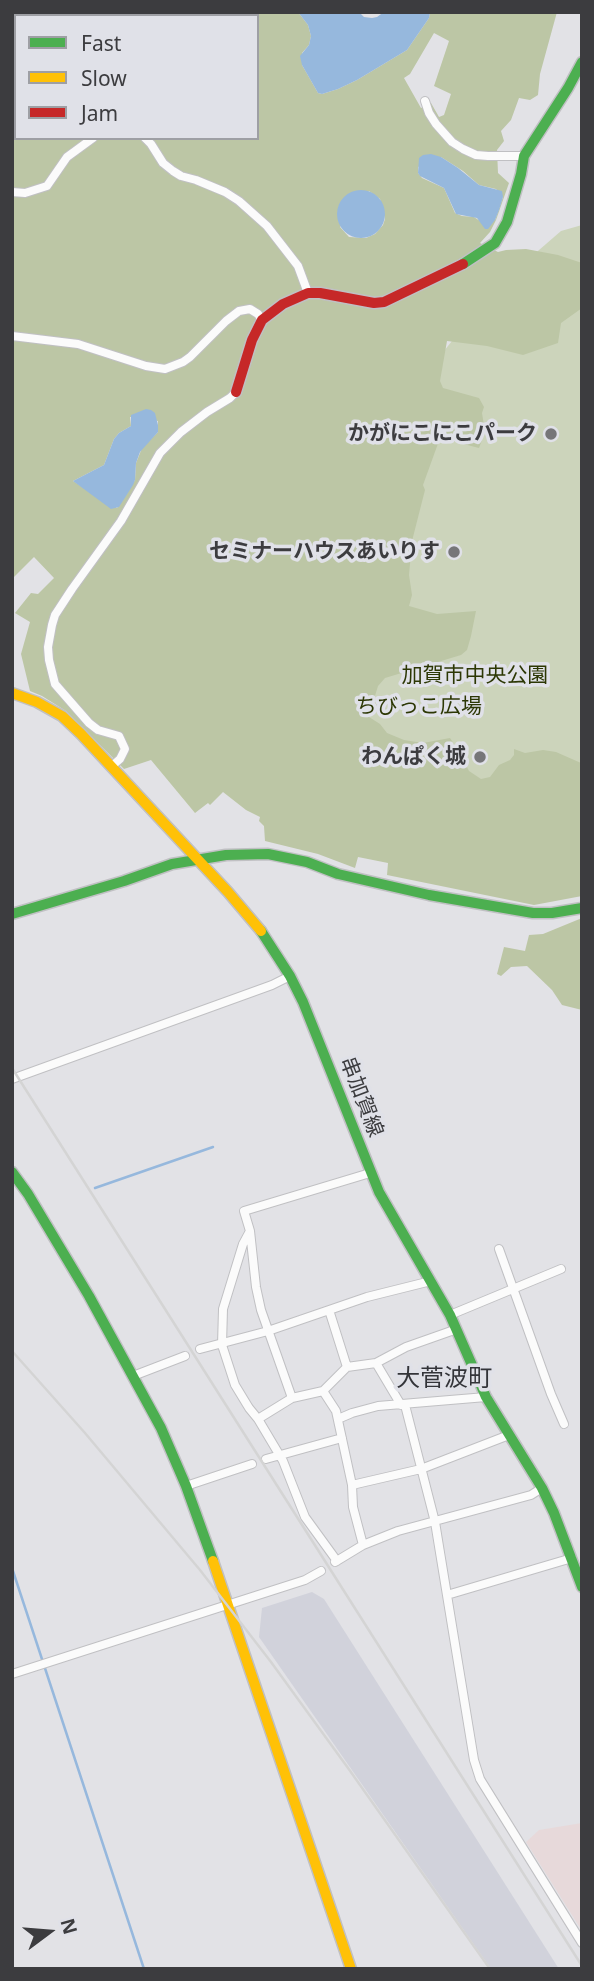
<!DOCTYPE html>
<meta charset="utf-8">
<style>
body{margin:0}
#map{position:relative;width:594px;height:1981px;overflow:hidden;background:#e2e2e6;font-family:"Noto Sans",sans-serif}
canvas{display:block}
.frame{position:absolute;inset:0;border:14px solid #3c3c3f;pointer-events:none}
.legend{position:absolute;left:14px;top:14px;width:245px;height:126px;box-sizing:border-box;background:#e0e1e8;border:2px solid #9e9fa4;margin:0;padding:9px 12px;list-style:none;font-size:21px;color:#3c3c3f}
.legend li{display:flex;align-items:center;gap:14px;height:35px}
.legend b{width:35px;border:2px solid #9e9fa4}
.north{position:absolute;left:14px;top:1897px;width:70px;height:70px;-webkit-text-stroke:5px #e0e1e8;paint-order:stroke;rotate:74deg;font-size:19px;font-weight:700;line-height:28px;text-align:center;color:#3c3c3f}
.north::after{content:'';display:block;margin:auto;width:24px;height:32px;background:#3c3c3f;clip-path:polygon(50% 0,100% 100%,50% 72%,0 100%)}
</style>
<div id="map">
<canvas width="594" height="1981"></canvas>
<div class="frame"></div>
<ul class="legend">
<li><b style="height:9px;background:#4caf50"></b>Fast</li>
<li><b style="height:9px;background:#ffc107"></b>Slow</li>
<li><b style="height:9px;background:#c62828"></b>Jam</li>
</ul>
<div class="north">N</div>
</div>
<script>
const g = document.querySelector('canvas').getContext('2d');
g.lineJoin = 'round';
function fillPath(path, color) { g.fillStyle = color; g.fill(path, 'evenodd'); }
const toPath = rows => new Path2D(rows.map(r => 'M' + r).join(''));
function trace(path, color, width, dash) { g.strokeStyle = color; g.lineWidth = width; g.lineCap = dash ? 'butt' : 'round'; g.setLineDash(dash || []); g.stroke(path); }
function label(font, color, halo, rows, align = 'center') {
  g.font = font + ' "Noto Sans","Noto Sans JP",sans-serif'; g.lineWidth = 7; g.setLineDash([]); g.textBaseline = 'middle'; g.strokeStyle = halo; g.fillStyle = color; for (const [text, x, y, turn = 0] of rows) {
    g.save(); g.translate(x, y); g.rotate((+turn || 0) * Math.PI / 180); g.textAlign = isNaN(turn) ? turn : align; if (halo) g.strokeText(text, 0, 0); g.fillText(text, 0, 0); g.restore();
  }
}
fillPath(toPath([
 [312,1592,324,1599,559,1969,491,1969,259,1637,262,1608]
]), '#d1d2db');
fillPath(toPath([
 [582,1823,582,1931,526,1842,539,1830]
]), '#e7d9da');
fillPath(toPath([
 [582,225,582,810,500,791,352,726,352,661,440,356,479,307,531,257,561,231]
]), '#ccd4bb');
fillPath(toPath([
 [12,12,298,12,308,25,311,36,309,45,302,53,302,65,318,93,322,94,338,89,357,80,407,50,429,18,430,12,557,12,540,74,538,95,530,100,519,98,511,120,501,131,504,141,497,150,498,173,509,183,496,220,490,232,480,243,498,252,506,250,526,249,558,255,582,263,582,280,580,281,582,285,582,308,561,323,558,343,523,355,487,346,447,341,440,381,443,388,479,398,484,407,482,413,485,432,479,448,440,438,423,485,425,490,412,541,409,575,412,595,409,606,437,614,476,611,471,636,467,650,461,655,385,678,378,686,374,699,355,701,358,710,380,724,387,733,404,740,423,743,450,738,456,747,456,757,460,762,465,763,469,771,481,779,490,777,499,765,510,760,514,755,514,749,525,753,543,750,556,752,581,763,582,896,534,905,387,875,388,863,358,857,355,868,318,854,265,841,264,826,259,821,260,817,246,810,223,792,210,805,208,803,195,813,151,760,124,769,66,711,42,696,30,691,21,654,30,622,15,613,31,593,38,594,54,578,34,557,12,579],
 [16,16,257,16,257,138,16,138],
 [434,33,449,41,434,86,451,94,444,115,439,117,431,103,421,108,404,78,410,74],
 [441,157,463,171,479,185,496,189,503,197,495,220,480,221,474,217,462,216,455,213,444,188,422,178,418,173,418,167],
 [369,191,380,199,385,219,383,225,375,234,366,238,349,237,340,227],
 [130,417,158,421,158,432,142,448,136,463,135,480,117,508,73,481,104,465,114,439,119,433,131,426],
 [582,918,582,1010,562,1005,552,990,527,966,511,967,501,976,497,974,504,947,525,951,529,935,543,934]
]), '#bcc6a5');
fillPath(toPath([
 [298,12,359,12,364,17,372,18,377,17,384,12,430,12,429,18,407,50,357,80,338,89,322,94,318,93,302,65,300,56,309,45,311,36,308,25],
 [431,154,441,157,458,168,479,185,502,191,503,197,499,210,495,220,488,229,485,229,477,218,456,214,444,188,420,176,418,173,419,158,423,155],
 '337 214a24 24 0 1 1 48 0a24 24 0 1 1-48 0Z',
 [146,409,151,410,155,413,158,425,158,432,140,452,136,463,135,480,133,485,119,507,111,509,73,481,104,465,114,439,119,433,131,426,131,415]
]), '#96b8dd');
trace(toPath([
 [95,1188,213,1147],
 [12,1568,144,1969]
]), '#96b8dd', 2.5);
const street = toPath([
 [425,101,429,113,436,124,452,142,463,149,476,155,488,156,524,156],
 [145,138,151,144,163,163,173,171,181,176,196,180,225,192,239,201,267,226,298,266,308,293],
 [12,192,25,193,47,186,67,157,93,138],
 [12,336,78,344,146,366,165,369,183,362,190,357,226,321,239,311,250,309,258,314,262,320],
 [112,766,120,759,125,749,119,736,98,730,89,723,55,684,49,660,48,647,52,625,55,615,72,589,121,521,160,453,181,432,207,412,230,398,236,392],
 [12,1079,272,985,290,976],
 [250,1231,256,1287,261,1310,292,1398],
 [499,1249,551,1394,564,1424],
 [329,1310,347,1367,323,1391,292,1398,258,1419,283,1461,305,1517,337,1561],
 [450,1315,561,1269],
 [200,1349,268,1331,367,1297,431,1281],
 [376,1363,401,1405],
 [347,1367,376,1363,406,1347,457,1329],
 [133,1376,185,1356],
 [323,1391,336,1411,352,1485,421,1469,509,1435],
 [405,1405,435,1522,474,1760,480,1779,582,1943],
 [258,1419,249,1408,235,1385,222,1345,223,1309,243,1244,250,1231,244,1211,370,1173],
 [338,1419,352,1413,378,1406,486,1397],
 [266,1459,342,1438],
 [352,1485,353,1507,363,1545],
 [186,1486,252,1464],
 [335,1562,363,1545,398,1531,531,1495,542,1488],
 [447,1595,572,1558],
 [12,1674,305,1580,321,1571]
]);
const fast = toPath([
 [463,264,495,243,507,222,521,174,524,156,568,88,582,62],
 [12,914,124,881,172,864,226,855,268,854,307,862,338,874,429,895,533,913,552,913,582,908],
 [261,931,290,976,303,1002,379,1192,450,1315,486,1397,542,1488,554,1513,582,1587],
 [12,1172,28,1194,89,1296,161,1428,186,1486,213,1561]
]);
const slow = toPath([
 [12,693,37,702,62,716,81,734,228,892,261,931],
 [213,1561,351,1969]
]);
const jam = toPath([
 [236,392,252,340,262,320,283,304,308,293,320,293,374,303,384,302,463,264]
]);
trace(street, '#c0c0c3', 10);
trace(fast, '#c0c0c3', 13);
trace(slow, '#c0c0c3', 13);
trace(jam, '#c0c0c3', 13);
trace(street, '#fbfbfb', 8);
trace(fast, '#4caf50', 10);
trace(slow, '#ffc107', 10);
trace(jam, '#c62828', 10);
trace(toPath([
 [12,1068,582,1966],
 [12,1351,85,1433,200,1570,271,1662,348,1768,490,1969]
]), '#d4d4d4', 2.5);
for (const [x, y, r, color] of [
 [551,434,7,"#767679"],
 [454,552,7,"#767679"],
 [480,757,7,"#767679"]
]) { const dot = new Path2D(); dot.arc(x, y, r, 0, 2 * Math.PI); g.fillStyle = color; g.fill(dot); trace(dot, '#e0e1e8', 2.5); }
label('bold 21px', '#3c3c3f', '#e0e1e8', [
 ["かがにこにこパーク",537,434],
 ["セミナーハウスあいりす",440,552],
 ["わんぱく城",466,757]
], 'right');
label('21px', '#2c3704', '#e0e1e8', [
 ["加賀市中央公園",475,676],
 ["ちびっこ広場",419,707]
]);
label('21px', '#3c3c3f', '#e0e1e8', [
 ["串加賀線",361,1097,69]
]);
label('24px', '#333439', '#e0e1e8', [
 ["大菅波町",444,1379]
]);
</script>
